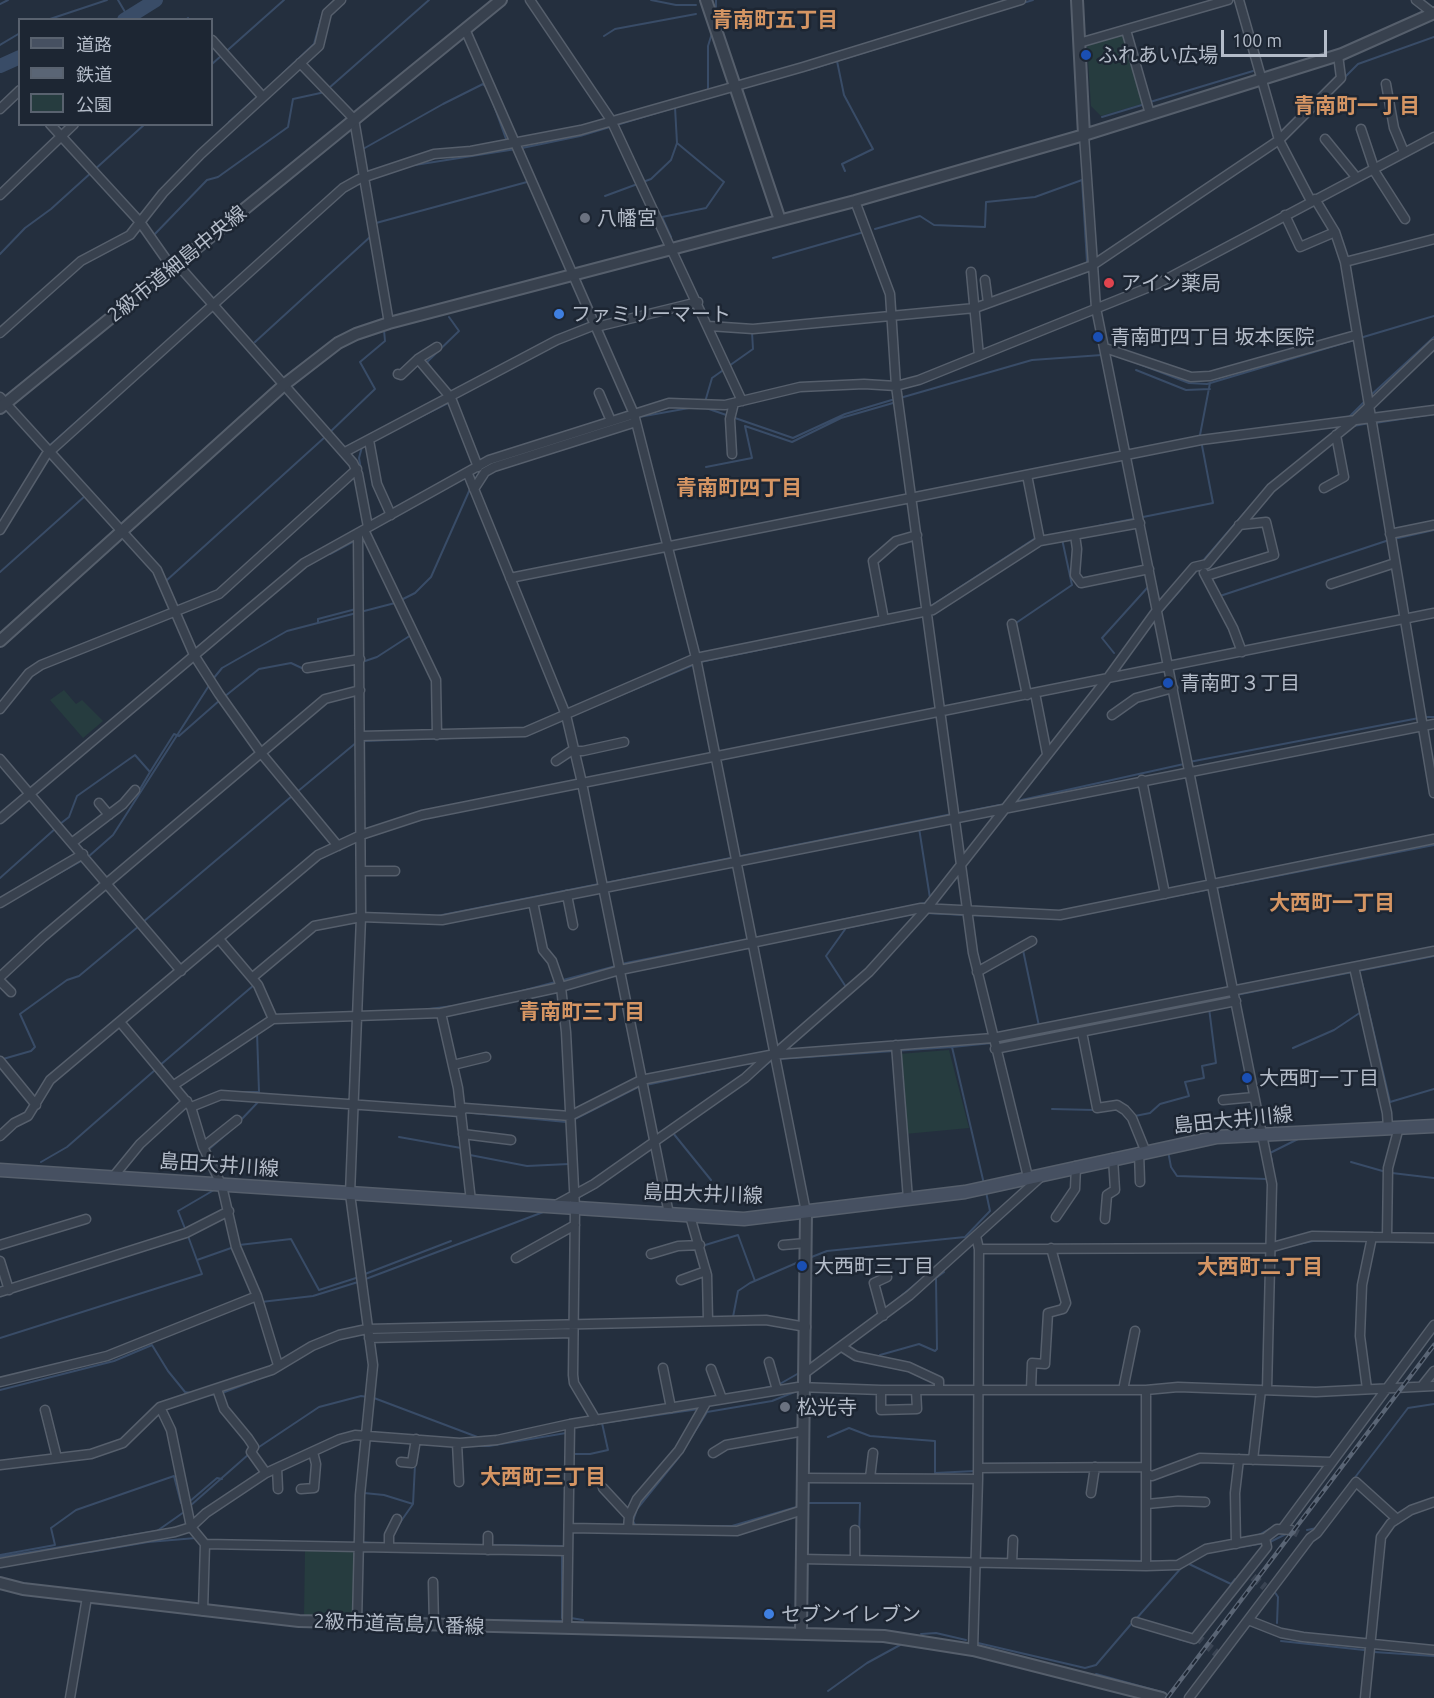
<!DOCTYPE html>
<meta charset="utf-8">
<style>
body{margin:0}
#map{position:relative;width:1434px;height:1698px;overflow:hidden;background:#242f3e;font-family:Ubuntu,"Noto Sans JP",sans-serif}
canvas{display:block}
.legend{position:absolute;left:18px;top:18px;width:195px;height:108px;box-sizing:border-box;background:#1d2633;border:2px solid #59626f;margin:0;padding:8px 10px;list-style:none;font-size:18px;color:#b4bcc9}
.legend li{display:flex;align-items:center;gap:12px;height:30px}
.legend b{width:30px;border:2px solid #59626f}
.scale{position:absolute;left:1221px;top:30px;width:106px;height:27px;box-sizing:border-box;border:3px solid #b4bcc9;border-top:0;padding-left:8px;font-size:18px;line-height:21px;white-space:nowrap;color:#b4bcc9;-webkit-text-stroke:4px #1d2633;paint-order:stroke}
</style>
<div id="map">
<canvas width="1434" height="1698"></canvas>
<ul class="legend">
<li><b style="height:8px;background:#465061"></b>道路</li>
<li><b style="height:8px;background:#5a6575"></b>鉄道</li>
<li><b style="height:16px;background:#263c3f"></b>公園</li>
</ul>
<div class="scale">100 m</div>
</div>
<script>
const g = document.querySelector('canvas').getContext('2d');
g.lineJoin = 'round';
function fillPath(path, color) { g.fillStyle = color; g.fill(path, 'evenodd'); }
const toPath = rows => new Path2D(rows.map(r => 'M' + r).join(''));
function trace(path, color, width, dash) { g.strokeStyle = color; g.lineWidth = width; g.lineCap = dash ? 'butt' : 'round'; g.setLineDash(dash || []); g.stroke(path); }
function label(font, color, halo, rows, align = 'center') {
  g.font = font + ' Ubuntu,"Noto Sans JP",sans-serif'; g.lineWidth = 5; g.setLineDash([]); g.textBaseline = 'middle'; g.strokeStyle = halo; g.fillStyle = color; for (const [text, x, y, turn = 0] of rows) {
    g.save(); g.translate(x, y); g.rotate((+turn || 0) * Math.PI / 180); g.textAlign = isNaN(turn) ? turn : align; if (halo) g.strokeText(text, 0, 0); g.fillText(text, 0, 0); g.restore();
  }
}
fillPath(toPath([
 [1126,33,1145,103,1101,116,1091,106,1087,45],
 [64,690,76,704,82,700,103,721,83,738,50,700],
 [949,1050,969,1128,905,1134,899,1054],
 [305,1550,354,1550,354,1618,304,1616]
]), '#263c3f');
trace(toPath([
 [118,0,128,17],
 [651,0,676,5,696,5],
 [716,0,716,16],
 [1023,3,1033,0],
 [0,4,8,0],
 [47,20,107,0],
 [186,20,188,18],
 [604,36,615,29,696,14],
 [0,45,20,33],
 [837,61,844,95,873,149,842,164,845,171],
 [212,64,284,0],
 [808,70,914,37],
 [282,74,314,44,321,19],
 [1344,78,1358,64,1434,37],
 [329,88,429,0],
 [708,90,708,46,713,30],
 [492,100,510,150],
 [1150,102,1253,71],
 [1102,117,1145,104],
 [229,122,258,96],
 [522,148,580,136,673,108],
 [363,149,443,104,483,84,486,87],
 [415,165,516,149],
 [605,196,651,179,671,160,677,143,675,107],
 [376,223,527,182],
 [875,229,920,216,934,225,985,227,986,202,1035,197,1082,180,1087,262],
 [153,236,207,180,218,177,288,127,293,99,325,92],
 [671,237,662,217,706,208,724,182,677,143],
 [0,254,25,228,51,209,145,124],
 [773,258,864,232],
 [1036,290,1081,274],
 [1360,338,1434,316],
 [255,342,370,237],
 [1134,362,1189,383,1207,384,1354,340],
 [1136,370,1186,390,1210,389],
 [434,372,427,362,459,331,449,317],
 [1370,396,1434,337],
 [900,398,1032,360,1102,355],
 [705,402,712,378,753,349,752,332],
 [706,408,793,438,845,414,895,399],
 [639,417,689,408],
 [1349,417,1366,400],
 [412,421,448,403,447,401],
 [1375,423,1434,414],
 [1354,426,1369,423],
 [329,433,375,389,360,362,385,341,384,330],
 [48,447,84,415],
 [706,467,752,458,745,426,792,442,841,418,893,403],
 [361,470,359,458,362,447],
 [474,481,481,471,490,465],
 [1098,526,1213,503,1200,435,1210,383],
 [1394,539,1434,530],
 [330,554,356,540],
 [1202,562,1253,503],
 [0,572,85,496],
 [167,580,325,437],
 [1220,596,1389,540],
 [401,600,415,593,431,577,470,489],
 [931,606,1037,537],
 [361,608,363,607,362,538,373,528],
 [1160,613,1182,588],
 [318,622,318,619,356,609],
 [1016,623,1072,585,1062,539],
 [1114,653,1102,638,1148,587],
 [362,662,377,657,411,635],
 [213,679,222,668,287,631,395,603],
 [224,697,259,669,291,663,306,670],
 [604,702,700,662,924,616],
 [1425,717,1434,717],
 [362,741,512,736],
 [1189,762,1419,718],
 [150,772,174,734,179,736,220,700],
 [297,792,357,742],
 [1017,801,1184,764],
 [1014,804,1059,747],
 [958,813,1005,804],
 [60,824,69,817,77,796,135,755,150,772,140,789],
 [88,857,113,835,210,684],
 [0,878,56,828],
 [49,879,83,860],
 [605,883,952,814],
 [1129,905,1434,845],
 [365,913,395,914],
 [926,913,965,915],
 [971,915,1016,917],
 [437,916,599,884],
 [836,921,925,903,930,898,919,828],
 [143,922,292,796],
 [1023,950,1039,1026],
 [621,964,733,942],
 [876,970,891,954],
 [1359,971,1368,1006],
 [846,987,826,956,846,928,912,914],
 [514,993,616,966],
 [1236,995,1434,956],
 [1368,1008,1390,1102,1434,1089],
 [429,1009,453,1006],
 [276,1015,297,1014],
 [998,1043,1230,996],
 [1293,1048,1334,1030,1361,1012],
 [3,1059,31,1051,35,1047,20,1014,67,980,79,976,139,926],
 [778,1059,952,1047],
 [746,1064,758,1062],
 [159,1066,254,985],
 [754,1075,772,1060],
 [646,1085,731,1067],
 [232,1092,259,1092,257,1032],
 [317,1098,335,1099],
 [1052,1109,1094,1110],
 [463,1112,566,1122],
 [1135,1116,1150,1113,1160,1104,1189,1096,1185,1082,1204,1078,1202,1066,1216,1063,1209,1008],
 [573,1120,640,1086],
 [239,1122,260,1100],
 [673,1133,711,1180],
 [399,1137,461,1148],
 [208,1150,231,1130],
 [1168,1151,1171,1167,1177,1176,1267,1179],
 [470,1155,527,1166,569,1164],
 [1272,1161,1270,1153,1298,1139,1310,1138],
 [41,1162,67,1147,155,1070],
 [1351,1162,1386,1172],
 [1392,1173,1434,1178],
 [984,1184,952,1047,992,1043],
 [576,1199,595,1188],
 [186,1231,178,1211,214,1190],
 [1374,1241,1434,1242],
 [239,1245,291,1239,319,1290,359,1277],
 [1294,1245,1313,1241,1368,1241],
 [702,1246,738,1235,755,1281],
 [809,1258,827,1251,965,1237,990,1211,986,1192],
 [197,1260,234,1247],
 [365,1274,451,1241],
 [363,1280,546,1211],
 [895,1301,918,1282],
 [261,1302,313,1296,358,1282],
 [733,1317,738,1291,750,1283,801,1261],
 [374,1333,732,1323],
 [0,1338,202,1274,188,1236],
 [880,1355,919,1344,935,1351,937,1349,936,1278,944,1272],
 [284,1360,296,1351],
 [778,1385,799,1373],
 [0,1386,38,1377],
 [761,1389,773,1386],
 [0,1390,114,1361,152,1345,168,1371,185,1392,191,1393],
 [222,1393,256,1380],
 [202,1396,217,1394],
 [374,1398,480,1438],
 [707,1412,772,1401,797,1391],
 [828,1437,849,1428,870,1436,935,1441,935,1473,975,1471],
 [473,1446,489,1446,566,1433],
 [256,1449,319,1407,361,1396,368,1397],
 [682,1452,707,1412],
 [572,1454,590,1454,608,1450,602,1423,699,1409],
 [1197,1455,1251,1455],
 [979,1464,1141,1463,1144,1465],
 [1353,1480,1408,1408,1434,1404],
 [364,1493,384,1495,413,1504,399,1524],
 [189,1502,217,1478,222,1479],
 [805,1503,860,1503,859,1538],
 [413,1504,415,1465],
 [190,1506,249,1454],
 [635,1525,633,1521,637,1509,679,1457],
 [698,1526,732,1526,800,1506],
 [1307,1530,1317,1528],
 [1259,1535,1270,1529],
 [361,1542,382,1544],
 [478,1545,562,1546,562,1548],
 [90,1552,148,1542,196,1538],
 [1205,1553,1270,1542,1286,1534],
 [562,1554,562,1618,565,1618],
 [0,1555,55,1545,51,1528,76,1510,174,1476,181,1503,184,1503],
 [0,1557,157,1531,184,1512],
 [1002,1559,1143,1561],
 [1149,1561,1175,1562],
 [1187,1563,1231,1584,1235,1579],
 [20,1583,41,1586],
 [1274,1591,1278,1597,1277,1623],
 [571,1618,583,1620],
 [1136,1619,1182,1567],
 [462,1620,564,1621],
 [921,1634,936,1633,966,1640],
 [1178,1639,1194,1643],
 [1281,1641,1364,1650],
 [978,1643,1085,1668,1096,1665,1132,1623],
 [1374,1652,1434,1656],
 [1096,1674,1165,1693],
 [828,1691,867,1663,900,1645]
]), '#394c67', 2);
trace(toPath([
 [124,20,156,0],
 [0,66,20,57]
]), '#394c67', 14);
trace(toPath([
 [1291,1530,1301,1535],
 [1253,1577,1265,1587],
 [1196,1636,1221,1657]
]), '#3a4453', 8, [8, 4]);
const minor = toPath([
 [530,0,611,120,742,401],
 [1239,0,1279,140,1311,201],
 [1416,0,1434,14],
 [465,29,634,414,696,658,806,1212],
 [1126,30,1150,114],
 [212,40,262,96],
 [1079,43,1228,0],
 [300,63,354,119,389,323],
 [1386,84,1394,128,1404,152],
 [0,109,20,90],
 [50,124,140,222,173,269],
 [1361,129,1374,168],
 [1084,135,1096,308,1272,1184,1267,1390],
 [1325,139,1356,177],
 [1373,169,1405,219],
 [0,195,74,124],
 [1315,199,1335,232,1345,262,1434,793],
 [855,201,890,294,896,386,973,953,1028,1177],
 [1285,215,1300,247,1335,232],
 [1345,262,1434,239],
 [178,265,353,463,358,474,368,527],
 [971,272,979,356],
 [985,280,988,303],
 [709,326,753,329,975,308,1093,265,1279,140,1341,78,1338,55],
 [596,327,698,302],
 [0,333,81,261,130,235,163,193,201,154,319,46,327,13,341,0],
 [1105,348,1191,377,1210,376,1356,335],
 [418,359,451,398,478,467],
 [398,374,401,375,418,359,437,347],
 [599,393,611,421],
 [0,397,157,570,194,655,219,694,261,753,338,846],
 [369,440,377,484,391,515],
 [345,452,557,340,595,325],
 [732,454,730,419,734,403],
 [468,474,566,715,582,783,669,1214],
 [1027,475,1040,541],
 [1324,488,1344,477,1336,435],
 [474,489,485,472,494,467,636,422],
 [0,530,46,455,343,188,359,179,434,154,471,151,581,130,803,67,1021,0],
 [364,530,436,680,437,735],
 [1390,534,1434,525],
 [1075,535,1077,549,1075,575,1081,583,1149,569],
 [1204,573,1233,628,1242,652],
 [1206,576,1274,555,1266,522,1239,525],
 [510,578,1201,440,1434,410],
 [1331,584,1395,563],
 [884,620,873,561,896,541,917,535],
 [1012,624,1027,695],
 [307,668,360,659],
 [1035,693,1047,754],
 [0,709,29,673,41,665,219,594,357,469],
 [1112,715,1136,698,1173,688],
 [361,736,525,732,696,658,933,610,1040,541,1140,523],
 [0,759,181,971],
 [556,761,571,751,583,751,624,742],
 [1142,780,1165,894],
 [99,803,109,815],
 [0,819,304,563,489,460,669,403,725,405,800,387,864,384,896,386,919,380,1157,284,1434,137],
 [73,842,123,804,135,790],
 [361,871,395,871],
 [567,895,573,925],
 [533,902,543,950,552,961,561,987,566,1032,575,1208,573,1375,574,1383,596,1420],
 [0,903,83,854],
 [219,939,258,985,273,1019],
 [1354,967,1387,1113,1388,1128],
 [977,972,1032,941],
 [0,977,43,937,325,699,360,690],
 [253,977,314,926,361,917,442,920,1434,724],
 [0,981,11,992],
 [441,1013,458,1088,471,1201],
 [120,1022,191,1107,203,1147,222,1186,236,1247,257,1296,278,1365],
 [1082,1032,1097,1108,1117,1105,1125,1110,1132,1118,1145,1150],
 [896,1045,908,1199],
 [995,1049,1236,1001],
 [776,1053,869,972,927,908,1107,679,1157,610,1194,567,1207,564,1271,488,1355,420,1434,344],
 [0,1061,36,1105],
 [453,1065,486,1057],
 [174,1085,273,1019,441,1013,561,987,620,970,921,908,1060,915,1434,839],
 [1223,1100,1254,1097],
 [191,1107,221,1095,460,1112,465,1108,570,1116,641,1080,770,1055,993,1038,1434,951],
 [463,1134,511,1140],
 [0,1136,14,1123,28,1116,50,1080,318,855,361,835,422,815,1434,613],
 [203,1147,237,1120],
 [1139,1152,1140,1182],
 [113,1177,140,1144,187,1101],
 [554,1206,594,1184,745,1078,769,1056],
 [690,1216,707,1275,708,1321],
 [1056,1217,1075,1189,1076,1166],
 [1105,1219,1107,1195,1115,1190,1113,1158],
 [1387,1237,1388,1168,1399,1127],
 [0,1245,86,1219],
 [783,1245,806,1243],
 [979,1249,1269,1248,1312,1236,1434,1238],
 [651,1254,678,1246,700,1245],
 [516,1258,575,1225],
 [0,1261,9,1290],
 [681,1280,706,1271],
 [0,1292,186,1233,229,1211],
 [883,1316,874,1283,887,1277],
 [369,1338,573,1333],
 [842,1347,856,1356,909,1367,939,1381,939,1390],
 [769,1362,777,1390],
 [663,1368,671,1408],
 [711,1369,722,1399],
 [805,1373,910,1295,1043,1175],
 [0,1382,107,1356,257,1296],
 [1422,1386,1434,1371],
 [217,1389,224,1409,248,1438,254,1447,251,1452,266,1473],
 [1367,1389,1360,1336,1362,1285,1372,1237],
 [881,1390,881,1410,917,1409,916,1390],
 [1031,1390,1032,1363,1045,1364,1048,1313,1063,1309,1066,1303,1051,1248],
 [1123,1390,1135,1331],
 [160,1407,171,1430,191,1527,205,1544,203,1611],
 [45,1410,57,1458],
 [457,1443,459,1482],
 [713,1453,726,1445,804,1431],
 [1253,1460,1261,1390],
 [401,1462,412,1463,416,1439],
 [0,1465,91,1454,123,1443,160,1407,272,1370,312,1346,339,1335,367,1329,766,1320,806,1327],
 [277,1468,278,1489],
 [978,1468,1146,1467],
 [1147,1474,1152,1476,1200,1458,1331,1462],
 [804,1478,978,1479],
 [870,1478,873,1453],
 [603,1488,629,1516],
 [301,1489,314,1488,316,1464,313,1452],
 [1091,1493,1095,1467],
 [1147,1504,1178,1501,1205,1502],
 [570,1528,737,1531,803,1510],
 [1283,1528,1434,1325],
 [628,1529,629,1516,637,1499,679,1450,706,1403],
 [205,1544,568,1551],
 [1236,1544,1235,1493,1239,1459],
 [389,1547,389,1535,397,1519],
 [488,1550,488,1536],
 [802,1559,1146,1566,1146,1390],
 [855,1560,855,1530],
 [0,1563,175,1532,191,1527,206,1513,266,1473,340,1439,355,1435,460,1443,497,1440,570,1424,798,1387,881,1390,1146,1390,1178,1387,1316,1392,1434,1386],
 [1012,1563,1013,1540],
 [1146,1566,1178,1565,1206,1549,1265,1538,1277,1529,1291,1530],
 [433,1582,434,1625],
 [1248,1620,1281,1633,1303,1637,1434,1650],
 [1136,1622,1194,1639,1267,1547,1265,1538],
 [357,1623,360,1495,373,1365,350,1194,361,917,358,533],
 [567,1628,570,1424],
 [973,1650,978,1479,979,1249,976,1236],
 [70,1698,87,1597],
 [1189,1698,1310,1538,1317,1533,1356,1482,1397,1519],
 [1365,1698,1381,1537,1391,1523,1411,1510,1434,1502]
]);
const tertiary = toPath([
 [706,0,780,220],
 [1077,0,1084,135],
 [0,408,501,0],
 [0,641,285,384,338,343,356,334,389,323,855,201,1084,135,1342,54,1434,13],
 [0,1583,23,1589,299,1621,884,1636,973,1650,1162,1698],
 [801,1633,806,1212]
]);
const secondary = toPath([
 [0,1170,744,1219,965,1192,1217,1137,1434,1126]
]);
trace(minor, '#565f6c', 11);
trace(tertiary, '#565f6c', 14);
trace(secondary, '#565f6c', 15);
trace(minor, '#38414e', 8);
trace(tertiary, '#38414e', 10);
trace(secondary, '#465061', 12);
const rail = toPath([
 [1167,1698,1434,1345]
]);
trace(rail, '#5a6575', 4.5);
trace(rail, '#1d2633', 2, [7]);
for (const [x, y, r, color] of [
 [1086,55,6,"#1a4fb4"],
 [585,218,6,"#6b7280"],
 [1109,283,6,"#e0444e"],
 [559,314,6,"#3f7fe0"],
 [1098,337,6,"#1a4fb4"],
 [1168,683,6,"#1a4fb4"],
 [1247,1078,6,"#1a4fb4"],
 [802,1266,6,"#1a4fb4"],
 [785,1407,6,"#6b7280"],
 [769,1614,6,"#3f7fe0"]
]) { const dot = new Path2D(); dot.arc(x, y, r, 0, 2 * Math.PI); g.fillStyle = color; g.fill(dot); trace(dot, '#1d2633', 2); }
label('20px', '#b4bcc9', '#1d2633', [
 ["ふれあい広場",1098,55],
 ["八幡宮",597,218],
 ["アイン薬局",1121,283],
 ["ファミリーマート",571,314],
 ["青南町四丁目 坂本医院",1110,337],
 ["青南町３丁目",1180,683],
 ["大西町一丁目",1259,1078],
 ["大西町三丁目",814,1266],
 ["松光寺",797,1407],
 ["セブンイレブン",781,1614]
], 'left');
label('20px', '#b4bcc9', '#1d2633', [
 ["2級市道細島中央線",177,264,-39],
 ["島田大井川線",1233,1120,-6],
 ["島田大井川線",219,1165,4],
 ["島田大井川線",703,1194,2],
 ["2級市道高島八番線",399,1624,2]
]);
label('bold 21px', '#d59563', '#1d2633', [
 ["青南町五丁目",775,20],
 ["青南町一丁目",1357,106],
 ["青南町四丁目",739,488],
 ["大西町一丁目",1332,903],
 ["青南町三丁目",582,1012],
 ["大西町二丁目",1260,1267],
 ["大西町三丁目",543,1477]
]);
</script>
